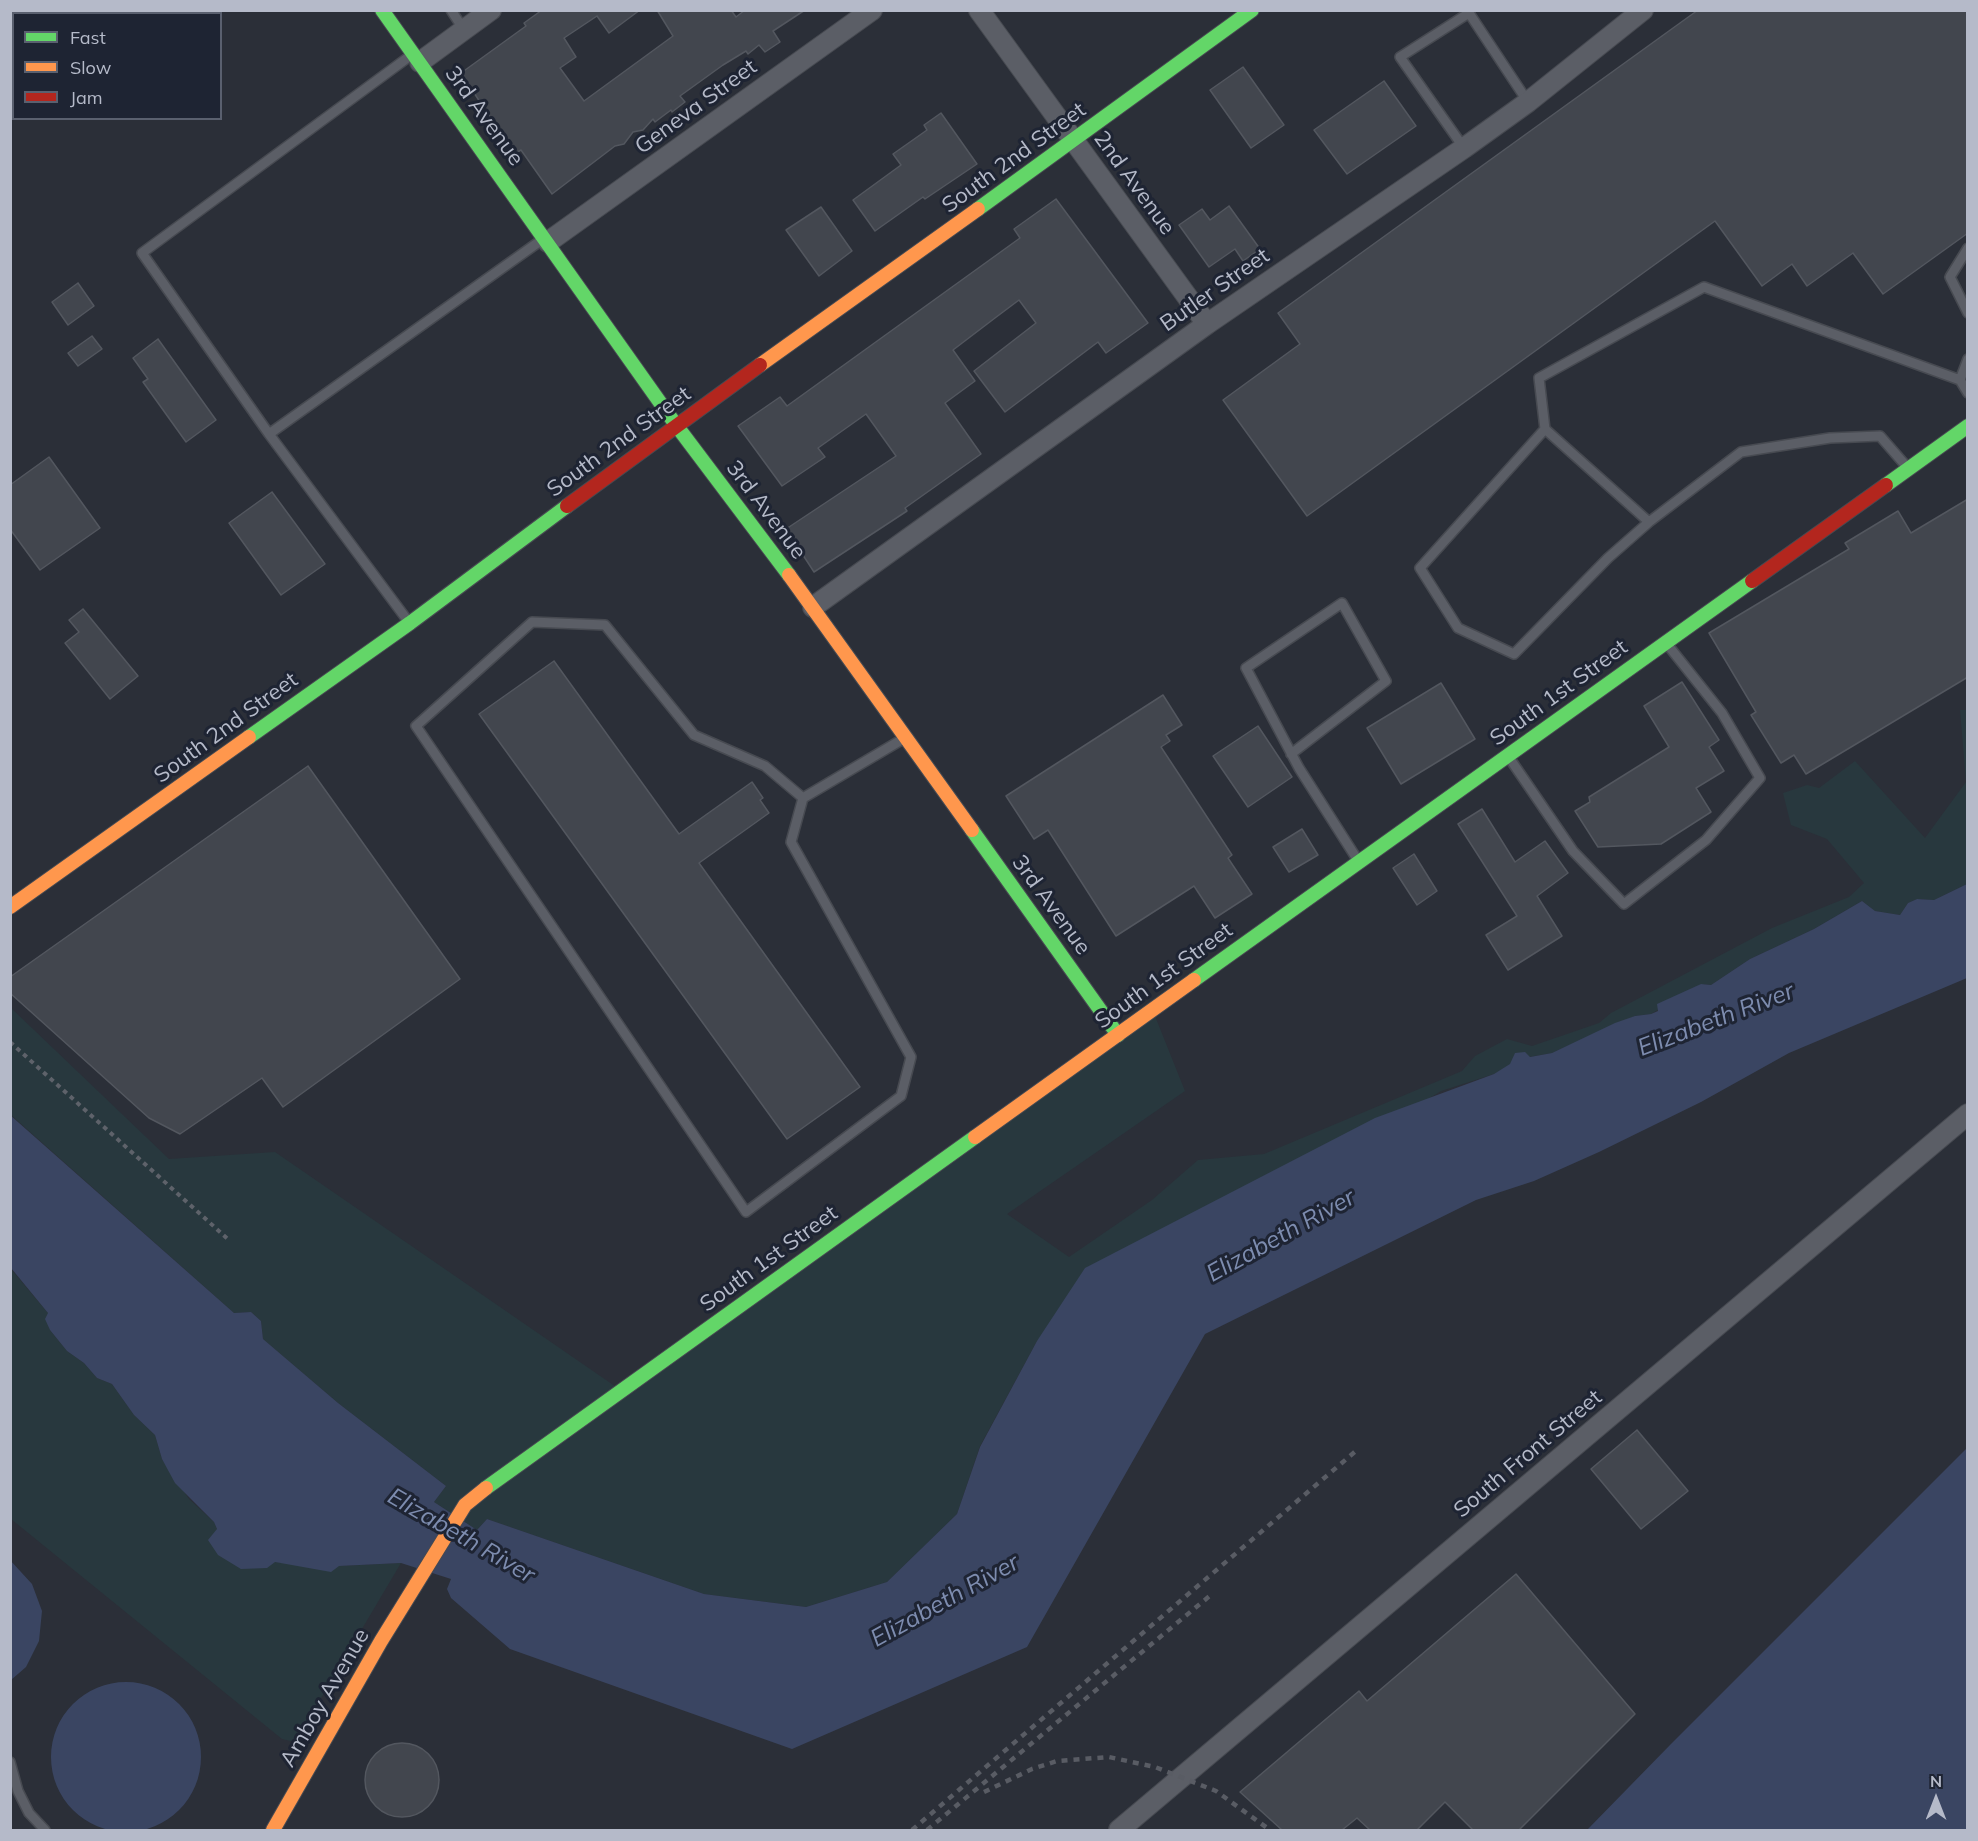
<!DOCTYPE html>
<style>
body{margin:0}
#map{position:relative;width:1978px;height:1841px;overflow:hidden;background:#2b2f38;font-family:Mulish,sans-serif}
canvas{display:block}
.frame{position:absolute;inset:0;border:12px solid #b5bac9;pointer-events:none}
.legend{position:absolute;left:12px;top:12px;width:210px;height:108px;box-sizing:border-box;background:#1e2433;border:2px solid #5a606f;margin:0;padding:8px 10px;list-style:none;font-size:18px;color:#b5bac9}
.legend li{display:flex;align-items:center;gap:12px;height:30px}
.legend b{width:30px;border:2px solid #5a606f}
.north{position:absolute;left:1906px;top:1769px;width:60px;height:60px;-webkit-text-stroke:4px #1e2433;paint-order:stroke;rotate:0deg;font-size:16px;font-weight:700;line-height:24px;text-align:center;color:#b5bac9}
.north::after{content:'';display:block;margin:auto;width:21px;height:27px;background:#b5bac9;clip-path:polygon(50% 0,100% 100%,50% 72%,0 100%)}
</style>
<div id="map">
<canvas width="1978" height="1841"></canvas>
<div class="frame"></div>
<ul class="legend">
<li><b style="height:8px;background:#63d668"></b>Fast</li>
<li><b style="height:8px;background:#ff974d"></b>Slow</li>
<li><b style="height:8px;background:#b3261e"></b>Jam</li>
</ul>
<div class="north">N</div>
</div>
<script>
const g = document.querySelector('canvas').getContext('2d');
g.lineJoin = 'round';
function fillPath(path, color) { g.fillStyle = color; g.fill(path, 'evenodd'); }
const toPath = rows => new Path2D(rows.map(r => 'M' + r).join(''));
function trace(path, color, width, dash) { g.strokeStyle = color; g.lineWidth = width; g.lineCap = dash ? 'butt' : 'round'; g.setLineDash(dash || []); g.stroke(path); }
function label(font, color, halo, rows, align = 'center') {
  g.font = font + ' Mulish,sans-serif'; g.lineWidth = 6; g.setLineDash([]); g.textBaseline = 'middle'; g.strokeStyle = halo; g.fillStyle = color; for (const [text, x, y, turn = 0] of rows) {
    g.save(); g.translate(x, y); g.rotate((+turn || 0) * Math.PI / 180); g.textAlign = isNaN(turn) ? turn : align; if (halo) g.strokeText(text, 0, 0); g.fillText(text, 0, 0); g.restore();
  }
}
fillPath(toPath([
 [1960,710,1967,710,1967,884,1934,900,1917,899,1908,903,1900,915,1875,911,1862,901,1814,929,1750,959,1711,985,1701,984,1651,1014,1635,1016,1552,1053,1529,1057,1494,1074,1441,1091,1037,1341,980,1446,957,1514,887,1582,806,1607,704,1594,487,1519,477,1530,434,1502,446,1486,338,1403,263,1339,261,1321,251,1312,234,1313,11,1115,10,1007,169,1159,275,1152,622,1391,1155,1016,1185,1091,1007,1214,1069,1257,1152,1200,1198,1160,1264,1154,1462,1071,1475,1056,1507,1039,1532,1046,1599,1023,1611,1013,1772,928,1849,897,1864,883,1827,839,1791,825,1783,793,1807,785,1819,788,1855,761,1925,838,1966,782],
 [10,1268,48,1313,50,1330,67,1351,84,1363,97,1378,112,1384,134,1415,155,1435,162,1459,189,1499,214,1522,217,1529,275,1562,339,1566,401,1563,295,1742,282,1739,11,1519]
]), '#28383e');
fillPath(toPath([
 [1967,884,1967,978,1789,1053,1701,1102,1599,1152,1534,1181,1476,1200,1205,1334,1027,1647,792,1749,510,1649,451,1598,447,1589,451,1579,401,1563,339,1566,331,1572,275,1562,267,1568,241,1569,218,1555,208,1540,217,1529,214,1522,175,1483,162,1459,155,1435,134,1415,112,1384,97,1378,84,1363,67,1351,50,1330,45,1319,48,1313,11,1268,10,1115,234,1313,251,1312,261,1321,263,1339,338,1403,446,1486,434,1502,477,1530,487,1519,704,1594,806,1607,887,1582,957,1514,980,1447,1037,1341,1085,1268,1375,1118,1494,1074,1510,1064,1515,1053,1525,1052,1530,1057,1552,1053,1615,1023,1635,1016,1651,1014,1658,1011,1657,1004,1701,984,1711,985,1750,959,1814,929,1862,901,1875,911,1900,915,1908,903,1917,899,1934,900],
 [1967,1448,1967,1830,1587,1830,1670,1745],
 [10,1560,32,1584,42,1611,39,1641,26,1667,11,1680],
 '51 1757a75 75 0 1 1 150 0a75 75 0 1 1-150 0Z'
]), '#3a4562');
const building = toPath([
 [542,10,640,10,609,33,597,16,564,38,576,57,560,68,584,101,673,36,657,10,731,10,736,17,745,10,805,10,773,31,780,42,765,52,759,45,748,54,746,51,723,65,680,96,685,102,672,112,671,110,655,122,653,119,643,130,633,132,624,144,615,146,552,194,521,150,514,154,461,73,526,26,524,23,542,10],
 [1698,10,1968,10,1968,233,1883,294,1853,253,1807,286,1792,264,1762,286,1715,221,1307,516,1223,400,1300,344,1278,313,1698,10],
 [1243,67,1284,125,1251,148,1210,90,1243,67],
 [1384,81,1416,126,1347,174,1314,130,1384,81],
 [941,113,977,164,925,199,923,197,875,231,853,200,901,165,893,154,927,130,924,125,941,113],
 [1056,199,1148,323,1106,353,1098,342,1005,412,974,371,1036,323,1019,300,995,318,953,350,975,381,945,403,981,454,905,508,907,511,814,572,786,529,896,456,866,414,818,448,825,457,782,486,738,426,780,397,787,406,1020,238,1014,229,1056,199],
 [1229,206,1260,249,1243,261,1235,249,1209,267,1179,225,1202,209,1210,220,1229,206],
 [821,207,852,251,819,276,786,230,821,207],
 [78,283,94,306,68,325,52,302,78,283],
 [92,336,102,349,78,366,68,353,92,336],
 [158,339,216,420,186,442,143,382,148,379,133,358,158,339],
 [49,457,100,528,40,570,10,529,10,485,49,457],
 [272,492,325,564,281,595,229,523,272,492],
 [1968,499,1968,677,1806,774,1794,755,1781,763,1751,715,1756,712,1709,633,1849,549,1845,543,1898,511,1911,533,1968,499],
 [83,609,138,676,110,699,65,643,79,632,69,620,83,609],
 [554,661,679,834,752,782,763,798,760,800,769,813,699,863,860,1087,787,1139,479,714,554,661],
 [1682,682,1719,740,1709,747,1724,771,1696,788,1711,812,1661,844,1598,847,1575,811,1590,802,1589,797,1669,747,1644,706,1682,682],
 [1441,683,1475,739,1401,784,1367,728,1441,683],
 [1163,695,1182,725,1166,735,1170,741,1161,747,1232,855,1228,858,1252,894,1215,918,1194,886,1116,936,1048,830,1034,839,1006,796,1163,695],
 [1258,726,1292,777,1248,807,1213,756,1258,726],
 [308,766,460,979,283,1107,262,1078,180,1134,149,1118,10,993,10,977,308,766],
 [1482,809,1515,862,1545,841,1568,873,1537,896,1562,936,1508,970,1486,935,1517,916,1458,824,1482,809],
 [1302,829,1318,855,1289,872,1273,847,1302,829],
 [1414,854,1437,891,1417,905,1393,868,1414,854],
 [1637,1430,1688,1491,1641,1529,1591,1469,1637,1430],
 [1516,1574,1635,1714,1519,1830,1473,1830,1445,1802,1417,1830,1370,1830,1357,1818,1342,1830,1282,1830,1240,1792,1359,1691,1367,1701,1516,1574],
 '365 1780a37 37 0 1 1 74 0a37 37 0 1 1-74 0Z'
]);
fillPath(building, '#42464e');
trace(building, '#53575f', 1.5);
const lane = toPath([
 [451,10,464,30],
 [1464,148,1400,57,1469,13,1528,102],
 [1968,248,1950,277,1968,313],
 [1968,359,1960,380,1968,393],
 [1545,429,1649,522],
 [269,434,543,239],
 [1907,467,1880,436,1830,438,1741,452,1649,522,1608,558,1514,654,1458,628,1420,568,1545,429,1539,378,1704,287,1960,380],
 [408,621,269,434,142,253,410,56],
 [1291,754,1386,681,1342,603,1246,668,1299,768,1357,859],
 [1508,756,1573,851,1624,904,1706,840,1760,778,1722,713,1667,644],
 [803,798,791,842,911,1057,901,1096,746,1212,416,726,532,622,605,625,694,735,765,766,803,798,903,739],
 [10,1762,18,1791,29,1813,45,1830]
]);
const street = toPath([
 [979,10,1207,324],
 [420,62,491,10],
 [548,242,872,10],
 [813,607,1207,324,1464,148,1528,102,1643,10],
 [1119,1830,1968,1114]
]);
const fast = toPath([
 [382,10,676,425,789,575],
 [978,209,1252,10],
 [1886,485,1968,426],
 [249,737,410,623,567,506],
 [972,830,1118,1035],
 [1194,980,1752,581],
 [486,1488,975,1137]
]);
const slow = toPath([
 [760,365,978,209],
 [789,575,972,830],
 [10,907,249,737],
 [975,1137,1194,980],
 [273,1830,381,1641,465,1505,486,1488]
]);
const jam = toPath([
 [567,506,760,365],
 [1752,581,1886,485]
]);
trace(lane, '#474a51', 12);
trace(street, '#474a51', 22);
trace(fast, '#474a51', 16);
trace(slow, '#474a51', 16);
trace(jam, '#474a51', 16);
trace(toPath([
 [10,1042,230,1241]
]), '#5e626a', 4, [4.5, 4.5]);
trace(lane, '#5b5e66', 9);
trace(street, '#5b5e66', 20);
trace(fast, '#63d668', 14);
trace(slow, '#ff974d', 14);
trace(jam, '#b3261e', 14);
trace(toPath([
 [984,1792,1032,1769,1057,1761,1109,1757,1155,1767,1216,1791,1270,1830],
 [912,1830,1357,1450],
 [927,1830,1212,1594]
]), '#595c64', 4.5, [6, 6]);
label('22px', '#b5bac9', '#1e2433', [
 ["Geneva Street",696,107,-36],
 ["3rd Avenue",484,116,54],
 ["South 2nd Street",1014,158,-36],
 ["2nd Avenue",1134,183,54],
 ["Butler Street",1215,290,-35],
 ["South 2nd Street",619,442,-36],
 ["3rd Avenue",766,510,53],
 ["South 1st Street",1559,693,-36],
 ["South 2nd Street",226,728,-36],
 ["3rd Avenue",1051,905,54],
 ["South 1st Street",1164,976,-36],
 ["South 1st Street",769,1259,-36],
 ["South Front Street",1528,1454,-40],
 ["Amboy Avenue",325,1698,-60]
]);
label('italic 24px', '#7d8caf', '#1e2433', [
 ["Elizabeth River",1716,1020,-21],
 ["Elizabeth River",1281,1236,-29],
 ["Elizabeth River",461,1536,30],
 ["Elizabeth River",945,1601,-29]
]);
</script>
